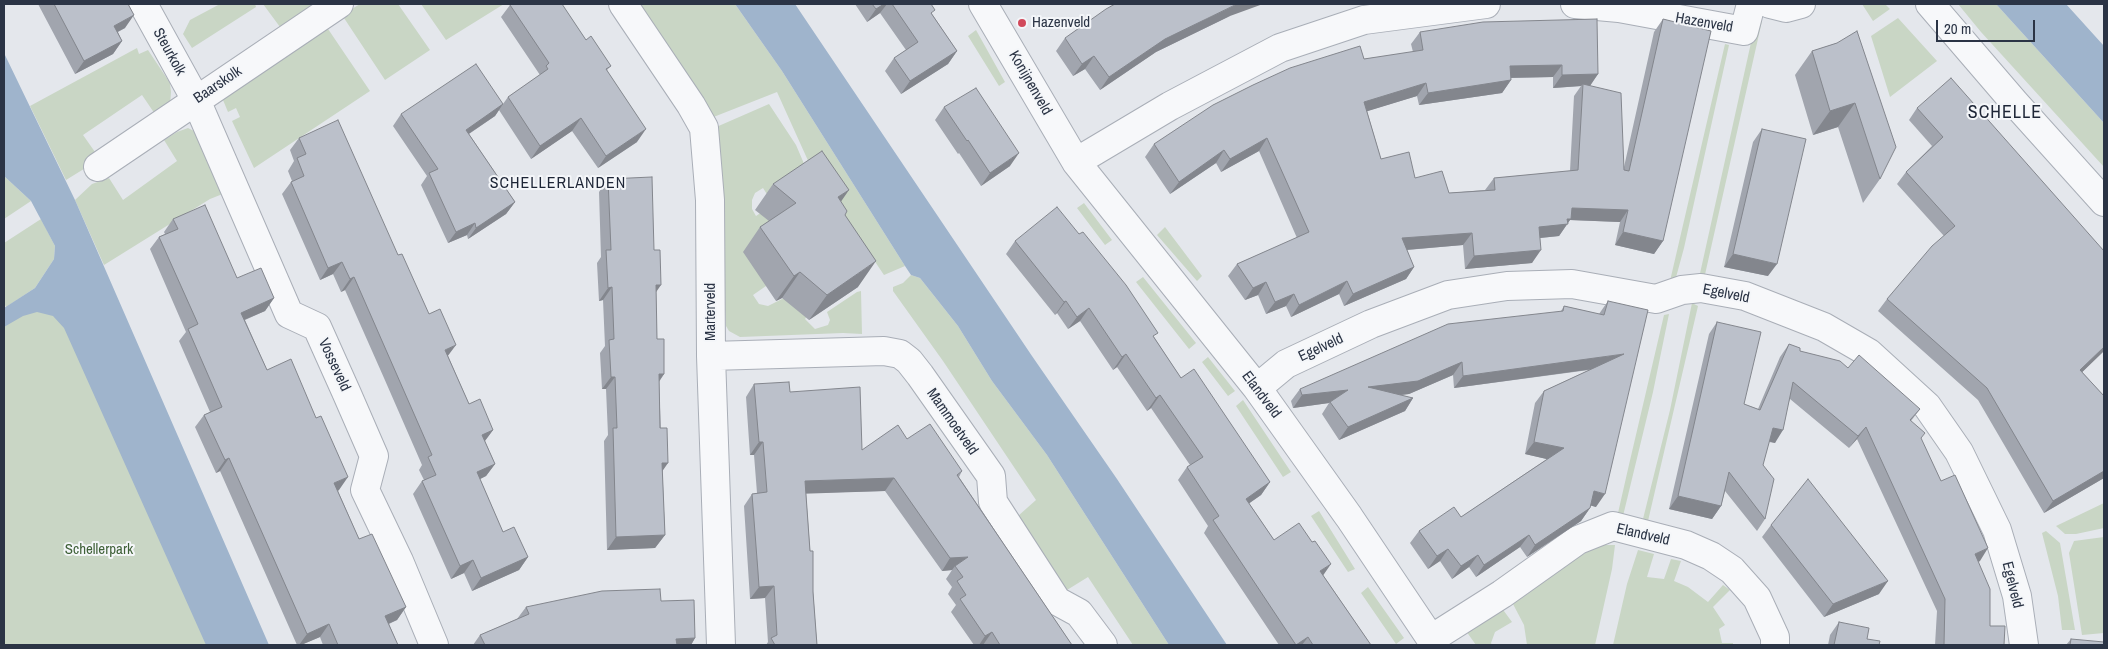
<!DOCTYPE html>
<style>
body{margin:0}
#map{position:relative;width:2108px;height:649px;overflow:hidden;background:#e4e7ec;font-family:"Archivo Narrow",sans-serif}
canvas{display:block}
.frame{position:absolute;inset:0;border:5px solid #2b3445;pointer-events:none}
.scale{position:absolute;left:1936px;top:20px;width:99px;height:22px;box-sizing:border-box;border:2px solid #2b3445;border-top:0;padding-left:6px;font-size:15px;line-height:18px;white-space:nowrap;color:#2b3445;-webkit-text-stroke:4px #f4f6f9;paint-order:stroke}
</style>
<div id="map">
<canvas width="2108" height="649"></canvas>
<div class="frame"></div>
<div class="scale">20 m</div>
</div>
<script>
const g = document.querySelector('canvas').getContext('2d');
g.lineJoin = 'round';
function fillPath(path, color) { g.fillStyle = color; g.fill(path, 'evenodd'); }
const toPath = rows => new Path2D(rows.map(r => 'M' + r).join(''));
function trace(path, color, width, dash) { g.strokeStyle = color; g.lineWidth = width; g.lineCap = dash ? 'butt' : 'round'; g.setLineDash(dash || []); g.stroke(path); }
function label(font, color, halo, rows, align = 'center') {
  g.font = font + ' "Archivo Narrow",sans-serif'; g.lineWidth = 4; g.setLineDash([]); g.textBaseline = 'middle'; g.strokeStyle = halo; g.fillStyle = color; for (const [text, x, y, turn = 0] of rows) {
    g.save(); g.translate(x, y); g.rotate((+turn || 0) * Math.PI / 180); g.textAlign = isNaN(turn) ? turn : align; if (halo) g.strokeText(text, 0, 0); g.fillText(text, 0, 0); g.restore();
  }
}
fillPath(toPath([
 [220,4,255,4,256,7,192,48,183,34,190,20],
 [263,4,315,4,280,27],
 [360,4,398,4,430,50,385,80,342,15],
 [421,4,504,4,446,40],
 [638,4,735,4,782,71,905,266,884,275,810,165,777,92,711,118],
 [1862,4,1885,4,1890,9,1873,21],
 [1958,4,1996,4,2104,123,2104,167,1981,32],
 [1898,18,1937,61,1890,97,1871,36],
 [1756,20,1762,21,1704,279,1699,278],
 [326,26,370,91,254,168,232,121,240,117,236,108,228,112,223,100,225,96],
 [976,30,1005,82,999,86,968,36],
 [1725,44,1729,45,1684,248,1675,281,1670,281],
 [137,48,139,54,148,50,170,83,171,92,170,106,157,117,142,95,83,135,100,159,66,180,30,106],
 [769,104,796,145,808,173,770,199,763,188,755,193,752,200,752,209,756,216,768,208,781,226,766,286,753,295,759,304,768,306,784,298,811,311,805,319,815,329,828,325,830,320,827,312,857,292,861,291,862,334,843,333,740,337,729,331,726,326,714,128],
 [188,128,198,133,225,193,210,199,104,265,75,200,92,184,109,178,123,200,177,161,164,140,177,132],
 [4,176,31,201,4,219],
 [1084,203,1112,240,1105,245,1077,208],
 [41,219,55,246,54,259,35,288,6,307,4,303,4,243],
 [1165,227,1202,276,1197,281,1157,235],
 [80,269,244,645,4,645,4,319],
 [911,275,920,278,958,326,992,381,1047,455,1169,645,1133,645,1088,577,1067,590,1018,516,1036,500,943,361,893,291,893,287,903,283],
 [1143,277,1196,343,1189,349,1136,282],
 [1692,303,1698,306,1648,521,1643,519,1670,410],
 [1669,314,1653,392,1623,516,1618,513,1628,469,1664,315],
 [1208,357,1235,391,1228,396,1202,362],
 [1243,400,1291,472,1283,477,1236,406],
 [2104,503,2104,528,2076,534,2065,534,2056,526],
 [1319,511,1355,569,1348,572,1311,516],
 [2046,531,2060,543,2075,630,2062,630,2058,596,2042,533],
 [2104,537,2104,633,2082,635,2069,553,2074,541],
 [1604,545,1615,545,1612,569,1595,645,1527,645,1524,625,1513,604,1566,565,1590,550],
 [1638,550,1654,554,1647,577,1664,579,1671,559,1681,561,1674,581,1688,587,1708,602,1723,585,1730,590,1713,607,1725,625,1719,629,1722,643,1733,643,1733,645,1613,645,1627,584],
 [1368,587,1404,638,1396,644,1361,593],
 [1501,607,1512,622,1495,632,1491,643,1492,645,1476,645,1466,631]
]), '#c9d6c5');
fillPath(toPath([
 [735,4,795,4,1032,356,1117,479,1227,645,1169,645,1047,455,992,381,958,326,920,278,911,275,905,266,782,71],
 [1996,4,2066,4,2104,46,2104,123],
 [4,53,75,200,269,645,206,645,64,328,53,316,37,312,23,316,4,327,4,308,35,288,54,259,55,246,31,201,4,176]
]), '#9fb4cc');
const minor = toPath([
 [143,4,196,100,289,314,317,327,347,394,374,456,365,490,399,561,434,645],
 [623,4,691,105,704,128,710,200,711,356,721,645],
 [983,4,1076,162,1257,388,1349,517,1435,645],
 [1575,4,1619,8,1744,31,1751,4],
 [1770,4,1786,8,1801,4],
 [1930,4,2015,103,2104,202],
 [1076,162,1170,106,1280,48,1364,20,1486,4],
 [98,167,339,4],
 [711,356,884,351,900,354,909,361,920,375,991,476,993,502,1057,601,1079,613,1103,645],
 [1257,388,1286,364,1371,324,1448,295,1507,286,1572,284,1656,299,1682,290,1701,288,1745,296,1824,327,1869,353,1927,406,1959,452,1997,530,2017,596,2024,645],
 [1431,639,1502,594,1578,540,1613,526,1686,545,1711,556,1732,570,1757,598,1775,637,1775,645]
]);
trace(minor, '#a9aeb7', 30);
trace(minor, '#f7f8fa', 28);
fillPath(toPath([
 [38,4,128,4,125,28,118,32,122,41,113,54,75,74],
 [855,4,931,4,932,14,957,51,948,64,901,94,885,71,894,58,906,50,880,13,867,22],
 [510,5,586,40,611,66,607,70,637,142,598,168,572,131,531,159,499,110,495,116,469,134,515,202,506,214,468,239,467,235,448,243,421,185,427,176,393,126,401,114,503,104,508,97,540,75,501,17],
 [1230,16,1156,52,1100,90,1085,69,1073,76,1056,51,1065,38],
 [1663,19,1663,241,1654,254,1615,245,1620,222,1570,220,1559,236,1540,238,1532,263,1465,269,1463,245,1407,250,1414,267,1406,279,1344,306,1339,294,1291,317,1286,306,1266,314,1258,295,1245,300,1228,276,1237,264,1297,238,1259,151,1221,172,1216,163,1170,194,1145,157,1154,144,1364,59,1413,52,1411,44,1420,32,1598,74,1590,85,1624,167,1654,32],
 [1553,77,1553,88,1581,86,1574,96,1570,171,1494,178,1485,190,1449,193,1415,178,1381,159,1367,111,1417,96,1419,105,1502,93,1511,80,1511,78],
 [1837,43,1880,179,1863,203,1838,127,1813,135,1795,75,1812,51],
 [944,107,1010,166,981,186,959,153,958,154,935,120],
 [1917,108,2104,251,2104,351,2082,372,2104,396,2104,478,2044,513,1978,400,1878,311,1887,299,1944,236,1897,184,1906,172,1932,146,1909,120],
 [1762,129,1768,276,1724,267,1753,142],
 [299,138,398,255,448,356,469,404,493,430,485,441,495,464,486,476,480,479,503,532,528,557,519,570,472,591,464,573,451,579,413,494,422,481,424,480,419,470,422,465,384,378,345,290,341,292,333,274,320,280,282,194,291,182,292,181,288,171,294,161,290,150],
 [608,179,656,293,657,339,664,374,659,382,665,535,655,548,607,550,604,441,608,435,606,389,602,389,600,353,605,346,603,300,599,301,597,263,601,257,599,192],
 [773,184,841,202,845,215,858,287,809,320,782,298,776,301,743,252,760,227,769,221,755,210],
 [173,219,237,278,274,298,265,311,245,320,267,370,339,490,338,491,359,539,406,607,397,620,389,624,398,645,323,645,320,637,301,645,297,645,220,471,216,473,195,427,204,415,210,412,179,341,186,332,150,249,159,237,165,234,164,232],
 [1015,241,1154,337,1181,378,1270,482,1261,495,1249,503,1274,540,1323,575,1371,645,1279,645,1204,533,1208,526,1178,480,1187,467,1190,465,1151,408,1147,411,1117,367,1113,370,1080,321,1068,329,1057,313,1055,315,1006,254],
 [1608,301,1596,507,1590,505,1590,508,1581,521,1527,557,1520,547,1476,577,1469,567,1452,579,1440,561,1428,569,1410,543,1419,531,1461,517,1547,459,1525,454,1535,403,1544,391,1589,370,1454,388,1453,375,1409,394,1400,395,1413,398,1405,411,1339,440,1322,414,1329,403,1293,408,1291,401,1300,389,1561,311,1564,306,1599,314],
 [1717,322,1744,404,1758,409,1780,357,1789,344,1800,351,1848,368,1920,409,1911,421,1921,439,1941,481,1980,561,1978,562,1990,626,2004,645,1935,645,1937,611,1857,439,1849,448,1790,399,1775,443,1769,442,1763,465,1765,519,1757,531,1725,491,1721,506,1712,519,1669,509,1709,334],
 [754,384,790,392,862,450,907,439,962,471,959,477,1072,645,974,645,951,612,956,605,948,594,952,587,946,579,952,570,942,571,885,491,806,493,817,645,766,645,768,642,765,598,750,599,744,506,752,494,757,493,754,455,750,455,746,397],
 [1771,525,1879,594,1824,617,1762,537],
 [661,601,695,638,691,645,473,645,480,635,517,619,526,607],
 [1839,622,1867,639,1879,645,1828,645,1830,635],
 [2071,639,2104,645,2066,645]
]), '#a1a5ae');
fillPath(toPath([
 [884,4,887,4,880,13,867,22,876,9],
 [1237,4,1263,4,1230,16,1156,52,1100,90,1109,77,1165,39],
 [134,15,125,28,105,38,114,26],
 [122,41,113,54,75,74,84,61],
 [957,51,948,64,901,94,910,81],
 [1094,56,1085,69,1073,76,1082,64],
 [1562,65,1553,77,1501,78,1510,66],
 [1598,74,1590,86,1583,84,1581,86,1553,88,1562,75],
 [1511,80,1502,93,1419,105,1428,93],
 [1426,83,1417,96,1355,115,1364,102],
 [1855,103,1838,127,1813,135,1830,111],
 [503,104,495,116,458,141,466,130],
 [581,118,572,131,531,159,540,146],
 [646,129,637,142,598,168,606,156],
 [1267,138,1259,151,1221,172,1230,159],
 [1224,150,1216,163,1170,194,1179,182],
 [1019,153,1010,166,981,186,990,173],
 [849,190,831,216,838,197],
 [515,202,506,214,468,239,476,228],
 [1572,208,1628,210,1620,222,1570,220,1559,236,1530,239,1539,227],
 [475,223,467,235,448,243,456,232],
 [1623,232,1663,241,1654,254,1615,245],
 [1472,233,1463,245,1393,251,1402,238],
 [1541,250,1532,263,1465,269,1474,256],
 [1733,254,1777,264,1768,276,1724,267],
 [876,261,858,287,809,320,827,295],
 [342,262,333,274,320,280,328,268],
 [1414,267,1406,279,1344,306,1353,294],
 [800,272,782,298,776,301,794,276],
 [354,277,345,290,341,292,350,279],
 [1347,281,1339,294,1291,317,1299,305],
 [1266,282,1258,295,1245,300,1253,288],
 [656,285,661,285,652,298],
 [612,287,603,300,599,301,608,288],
 [1294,294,1286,306,1266,314,1275,302],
 [274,298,265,311,232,325,241,313],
 [1066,301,1057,313,1055,315,1064,302],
 [1089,308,1080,321,1068,329,1077,317],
 [456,345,447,357,445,350],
 [2104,347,2104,351,2072,382,2080,370],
 [1126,354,1117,367,1113,370,1122,357],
 [1624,354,1615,366,1454,388,1463,376],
 [1462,362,1453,375,1409,394,1359,400,1368,387],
 [659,374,664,374,655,387],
 [611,377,615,377,606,389,602,389],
 [1348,390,1330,402,1329,403,1293,408,1302,395],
 [1160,395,1151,408,1147,411,1156,398],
 [1413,398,1405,411,1339,440,1348,427],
 [1866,427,1857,439,1849,448,1858,436],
 [1773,428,1783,430,1775,443,1764,440],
 [493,430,484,442,482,435],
 [759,442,763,442,754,455,750,455],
 [1534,442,1564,448,1555,461,1525,454],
 [229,458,220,471,216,473,225,460],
 [662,463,668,463,659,476],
 [495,464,486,476,468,485,477,472],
 [2104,471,2104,478,2044,513,2053,501],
 [348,477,339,490,325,496,334,483],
 [894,478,885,491,796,494,805,481],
 [1270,482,1261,495,1237,512,1246,499],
 [1594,491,1605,494,1596,507,1585,504],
 [1678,496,1721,506,1712,519,1669,509],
 [1590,508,1581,521,1527,557,1535,545],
 [665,535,655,548,607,550,616,537],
 [1529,535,1520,547,1476,577,1484,565],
 [1988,548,1980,561,1966,567,1975,554],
 [1448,549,1440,561,1428,569,1437,556],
 [1478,555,1469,567,1452,579,1461,566],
 [528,557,519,570,472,591,481,578],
 [968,557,955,566,952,570,942,571,950,558],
 [473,560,464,573,451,579,460,566],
 [1331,564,1322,577,1320,571],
 [1888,581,1879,594,1824,617,1833,604],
 [774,586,765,598,750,599,759,587],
 [406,607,397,620,376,629,385,616],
 [329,624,320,637,301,645,299,645,307,634],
 [992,632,983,645,979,645,985,636],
 [1308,637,1302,645,1296,645],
 [695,638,691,645,672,645,676,639]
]), '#83868d');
const building = toPath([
 [54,4,128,4,134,15,114,26,122,41,84,61,54,4],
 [511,4,562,4,586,40,591,36,611,66,606,69,646,129,606,156,581,118,540,146,508,97,548,69,546,66,549,63,510,5,511,4],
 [872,4,884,4,876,9,872,4],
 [892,4,931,4,935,10,931,13,957,51,910,81,894,58,918,42,892,4],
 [1115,4,1237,4,1165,39,1109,77,1094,56,1082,64,1065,38,1106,9,1115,4],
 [1597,19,1598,74,1562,75,1562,65,1510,66,1511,80,1428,93,1426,83,1364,102,1381,159,1409,152,1415,178,1442,171,1449,193,1495,190,1494,178,1578,170,1583,84,1621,93,1624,170,1629,171,1663,19,1711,31,1663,241,1623,232,1628,210,1572,208,1571,219,1567,219,1568,224,1539,227,1541,250,1474,256,1472,233,1402,238,1414,267,1353,294,1347,281,1299,305,1294,294,1275,302,1266,282,1253,288,1237,264,1309,232,1267,138,1230,159,1224,150,1179,182,1154,144,1213,105,1253,85,1290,68,1360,46,1364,59,1423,50,1420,32,1483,22,1597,19],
 [1857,31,1896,147,1880,179,1855,103,1830,111,1812,51,1837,43,1857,31],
 [476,64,503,104,466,130,515,202,476,228,475,223,456,232,429,173,438,169,401,114,476,64],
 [1951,78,2104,251,2104,347,2080,370,2104,396,2104,471,2053,501,1987,388,1887,299,1932,246,1955,226,1906,172,1943,137,1917,108,1951,78],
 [976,88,1019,153,990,173,968,140,967,141,944,107,976,88],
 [338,120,398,255,402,254,429,314,440,309,456,345,445,350,469,404,480,399,493,430,482,435,495,464,477,472,503,532,514,527,528,557,481,578,473,560,460,566,422,481,436,475,428,457,432,455,354,277,350,279,342,262,328,268,291,182,304,176,297,158,306,154,299,138,338,120],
 [1762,129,1806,139,1777,264,1733,254,1762,129],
 [822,151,849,190,838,197,847,211,845,215,876,261,827,295,800,272,794,276,760,227,796,203,773,184,822,151],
 [652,177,654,250,660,250,661,285,656,285,657,339,664,339,664,374,659,374,660,428,667,428,668,463,662,463,665,535,616,537,613,428,617,428,615,377,611,377,609,340,614,339,612,287,608,288,606,250,611,250,608,179,652,177],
 [205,205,237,278,261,268,274,298,241,313,267,370,291,359,316,418,321,416,348,477,334,483,359,539,372,534,406,607,385,616,398,645,338,645,329,624,307,634,229,458,225,460,204,415,222,407,188,329,198,324,159,237,178,229,173,219,205,205],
 [1057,207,1079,234,1083,232,1126,285,1158,333,1153,336,1181,378,1194,369,1270,482,1246,499,1274,540,1299,523,1312,542,1315,541,1331,564,1320,571,1371,645,1313,645,1308,637,1296,645,1213,520,1219,516,1187,467,1203,457,1160,395,1156,398,1126,354,1122,357,1089,308,1077,317,1066,301,1064,302,1015,241,1057,207],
 [1608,301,1648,310,1605,494,1594,491,1590,508,1535,545,1529,535,1484,565,1478,555,1461,566,1448,549,1437,556,1419,531,1454,507,1461,517,1564,448,1534,442,1544,391,1624,354,1463,376,1462,362,1418,381,1368,387,1413,398,1348,427,1330,402,1348,390,1302,395,1300,389,1448,324,1563,311,1564,306,1604,315,1608,301],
 [1717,322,1761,332,1744,404,1760,410,1789,344,1800,348,1800,351,1840,361,1848,368,1859,355,1920,409,1910,420,1925,433,1921,438,1941,481,1955,475,1988,548,1975,554,1990,589,1990,626,2005,626,2004,645,1944,645,1945,599,1866,427,1858,436,1793,382,1783,430,1773,428,1763,465,1774,479,1765,519,1729,472,1721,506,1678,496,1717,322],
 [789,382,790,392,860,387,862,450,898,425,907,439,930,424,962,471,957,475,1072,645,1000,645,992,632,985,636,960,599,966,595,957,581,963,577,955,566,968,557,950,558,894,478,805,481,810,551,813,551,813,592,817,645,775,645,771,638,777,635,774,586,759,587,758,572,752,494,767,492,763,442,759,442,754,384,789,382],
 [1808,479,1888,581,1833,604,1771,525,1808,479],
 [660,589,661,601,694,600,695,638,676,639,677,645,485,645,480,635,529,614,526,607,602,591,660,589],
 [1839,622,1869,628,1867,639,1880,641,1879,645,1834,645,1839,622],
 [2071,639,2104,642,2104,645,2070,645,2071,639]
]);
fillPath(building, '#bbc0ca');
trace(building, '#83868d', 1);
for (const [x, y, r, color] of [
 [1022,23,5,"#d1495b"]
]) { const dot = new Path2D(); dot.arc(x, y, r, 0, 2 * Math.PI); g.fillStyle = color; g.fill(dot); trace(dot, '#f4f6f9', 2); }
label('15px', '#2b3445', '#f4f6f9', [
 ["Hazenveld",1032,23]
], 'left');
label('15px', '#2b3445', '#f4f6f9', [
 ["Hazenveld",1704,23,10],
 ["Steurkolk",169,52,61],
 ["Konijnenveld",1030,83,60],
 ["Baarskolk",218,85,-34],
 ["Egelveld",1726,294,11],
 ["Marterveld",711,312,-90],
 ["Egelveld",1321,348,-25],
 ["Vosseveld",334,365,65],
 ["Elandveld",1261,395,53],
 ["Mammoetveld",952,422,55],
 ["Elandveld",1643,535,13],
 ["Egelveld",2012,585,76]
]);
label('15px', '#3f6138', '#f4f6f9', [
 ["Schellerpark",99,550]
]);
g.letterSpacing = '1px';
label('16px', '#1d2536', '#f4f6f9', [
 ["SCHELLERLANDEN",558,184]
]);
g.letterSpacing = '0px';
g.letterSpacing = '1px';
label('18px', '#1d2536', '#f4f6f9', [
 ["SCHELLE",2005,113]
]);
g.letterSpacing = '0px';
</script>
